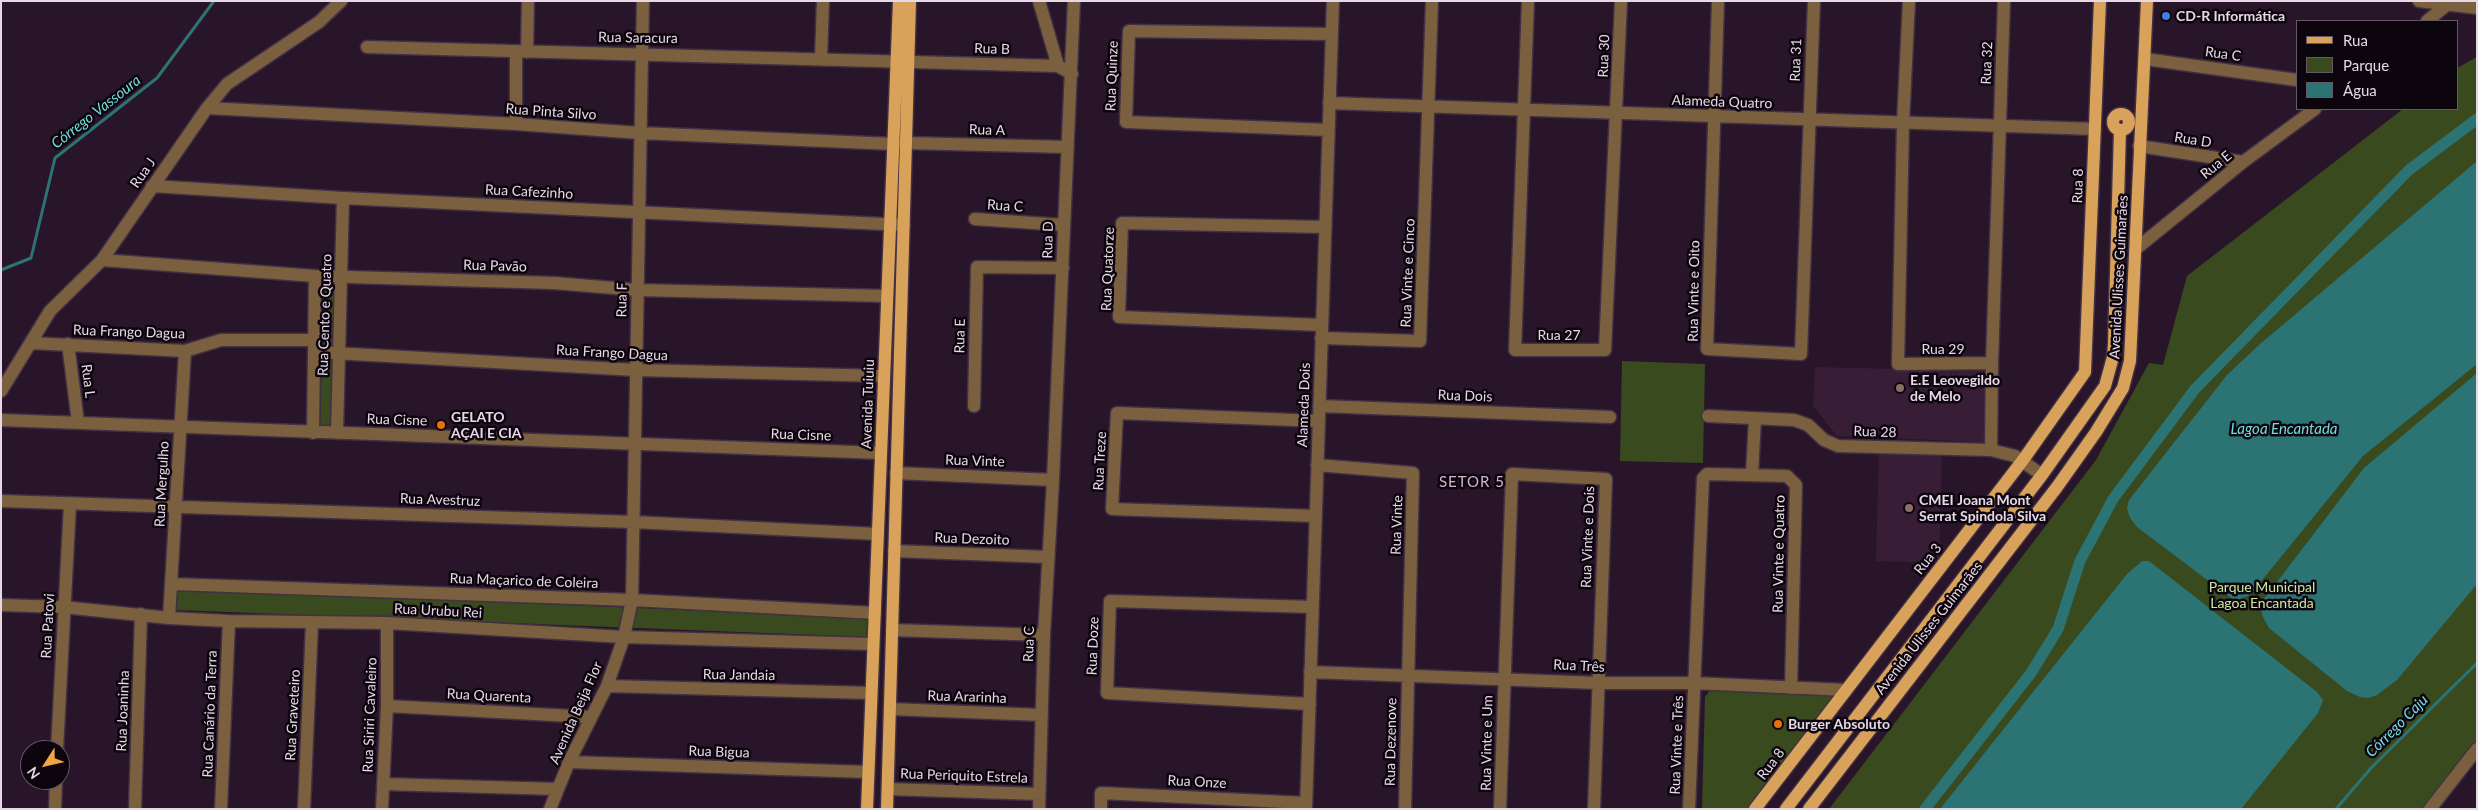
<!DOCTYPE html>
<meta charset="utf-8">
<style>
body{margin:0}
#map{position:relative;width:2478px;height:810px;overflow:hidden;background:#291529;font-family:Lato,sans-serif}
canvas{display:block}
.frame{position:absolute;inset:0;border:2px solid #e6d8e6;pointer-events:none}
.legend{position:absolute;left:2296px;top:20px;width:162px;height:90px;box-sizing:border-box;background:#0d050d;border:1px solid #645964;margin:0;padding:6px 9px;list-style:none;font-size:15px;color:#e6d8e6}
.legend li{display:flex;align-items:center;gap:10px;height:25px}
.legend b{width:25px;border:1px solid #645964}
.north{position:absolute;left:20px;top:740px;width:50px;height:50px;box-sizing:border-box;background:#0d050d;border:1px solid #645964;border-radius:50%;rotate:235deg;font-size:14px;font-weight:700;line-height:20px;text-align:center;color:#e6d8e6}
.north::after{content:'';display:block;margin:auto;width:18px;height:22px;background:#f1a540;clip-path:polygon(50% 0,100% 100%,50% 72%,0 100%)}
</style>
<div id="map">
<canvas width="2478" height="810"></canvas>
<div class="frame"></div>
<ul class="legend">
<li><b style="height:6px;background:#d8a25a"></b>Rua</li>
<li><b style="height:14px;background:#3a4a1f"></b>Parque</li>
<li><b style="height:14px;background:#2c7374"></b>Água</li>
</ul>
<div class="north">N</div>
</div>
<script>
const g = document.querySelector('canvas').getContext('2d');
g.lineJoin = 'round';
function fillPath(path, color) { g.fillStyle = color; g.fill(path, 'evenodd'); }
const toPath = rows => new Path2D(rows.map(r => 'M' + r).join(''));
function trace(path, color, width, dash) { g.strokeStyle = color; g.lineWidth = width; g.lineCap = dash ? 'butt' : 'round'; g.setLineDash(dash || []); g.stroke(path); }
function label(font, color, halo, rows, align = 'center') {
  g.font = font + ' Lato,sans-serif'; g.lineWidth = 5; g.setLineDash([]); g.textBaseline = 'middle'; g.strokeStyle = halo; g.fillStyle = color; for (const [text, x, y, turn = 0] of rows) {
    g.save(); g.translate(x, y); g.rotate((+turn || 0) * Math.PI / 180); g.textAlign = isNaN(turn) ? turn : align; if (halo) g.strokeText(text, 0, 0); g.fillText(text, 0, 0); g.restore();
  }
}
fillPath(toPath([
 [1815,367,1987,371,1984,442,1837,436,1813,406],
 [1879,452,1942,455,1939,563,1876,561]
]), '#371d36');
fillPath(toPath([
 [2477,57,2477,740,2422,809,1829,809,2096,460,2149,363,2163,365,2187,276,2403,109,2457,109,2457,68],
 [324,285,336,285,335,349,323,349],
 [322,354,334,354,332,429,320,429],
 [1622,361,1705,364,1703,463,1620,461],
 [177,588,868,618,868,637,176,610],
 [1710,690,1835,694,1752,809,1702,809,1705,697]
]), '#3a4a1f');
fillPath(toPath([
 [2477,161,2477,364,2363,456,2250,595,2240,599,2231,598,2137,527,2130,518,2127,508,2129,500,2227,375,2260,344],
 [2477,373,2477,584,2397,680,2377,695,2368,698,2360,697,2347,691,2269,628,2262,615,2261,603,2364,468],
 [2142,561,2149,561,2317,692,2323,700,2318,713,2241,809,1940,809,2127,574]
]), '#2c7374');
trace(toPath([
 [1,270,31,258,55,158,157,78,214,1],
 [2336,809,2371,768,2477,663]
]), '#2c7374', 3);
trace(toPath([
 [1925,809,2031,673,2058,629,2080,561,2113,499,2195,389,2409,170,2477,119]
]), '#2c7374', 11);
const minor = toPath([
 [1039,1,1058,66],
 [1528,1,1515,350,1605,350,1621,1],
 [1718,1,1707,349,1801,354,1814,1],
 [1909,1,1903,123,1898,364,1992,363,2004,1],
 [2419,1,2477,8],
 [2427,21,2448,4],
 [367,47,1058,66,1072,74],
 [527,52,528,1],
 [821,59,823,1],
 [2145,59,2297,80],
 [1329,103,2095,129],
 [207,108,516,124,640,133,894,144],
 [516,124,516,51],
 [1328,130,1126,122,1129,31,1331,34],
 [907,143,1067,147],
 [2139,146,2243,162],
 [152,186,343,198,904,225],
 [975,219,1063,225],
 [2137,248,2243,162,2315,109],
 [102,260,315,276,554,283,638,290,887,296],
 [1322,325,1119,317,1122,223,1325,227],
 [1321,338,1420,341,1432,1],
 [31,343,185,351,221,340,315,340],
 [68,344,78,422],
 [316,352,636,370,884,376],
 [1,391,50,311,102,260,207,108,227,84,319,22,341,1],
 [974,406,977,267,1063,268],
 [1319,406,1610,417],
 [1708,416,1794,420,1808,425,1824,440,1838,446,1991,450,2015,456,2042,475],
 [1,420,881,453],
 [313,433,315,276],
 [337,433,343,198],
 [1991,450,1992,363],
 [1317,465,1413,473,1405,809],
 [896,473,1053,480],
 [1752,474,1755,419],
 [1,501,633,522,878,534],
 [1316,516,1112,509,1117,413,1319,421],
 [894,551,1048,557],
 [171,584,632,600,875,613],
 [1,605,63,607,169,618,229,621,387,623,624,637,873,644],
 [169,618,185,351],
 [892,630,1044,635],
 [1310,672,1598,683,1694,683,1846,690],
 [607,686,871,693],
 [1310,704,1107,693,1110,601,1313,607],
 [387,706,590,717],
 [890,709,1042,715],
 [57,750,70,504],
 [569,762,868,772],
 [383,784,558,789],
 [888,789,1039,794],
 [55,809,56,780],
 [135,809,141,614],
 [221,809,229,621],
 [304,809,312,623],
 [382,809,387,706,387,623],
 [550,809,569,762,607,686,624,637,632,600,643,1],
 [1039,809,1044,635,1053,480,1074,1],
 [1101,809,1101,793,1306,803],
 [1306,809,1333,1],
 [1500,809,1512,474,1606,479,1594,809],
 [1689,809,1703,478,1707,474,1787,476,1796,485,1791,688],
 [2430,809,2477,749]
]);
const major = toPath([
 '2113 122a8 8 0 1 1 16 0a8 8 0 1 1-16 0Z',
 [867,809,899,1],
 [887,809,910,1],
 [1755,809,2023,460,2085,372,2100,1],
 [1786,809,2042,475,2105,386,2113,357,2114,344,2120,130],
 [1809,809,2057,487,2096,432,2123,388,2130,361,2147,1]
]);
trace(minor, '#433043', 15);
trace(major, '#433043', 15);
trace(minor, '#7a603f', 12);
trace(major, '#d8a25a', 12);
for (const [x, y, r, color] of [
 [2166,16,5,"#3f7fe0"],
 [1900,388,5,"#8d6e63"],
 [441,425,5,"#e8710a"],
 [1909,508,5,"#8d6e63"],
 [1778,724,5,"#e8710a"]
]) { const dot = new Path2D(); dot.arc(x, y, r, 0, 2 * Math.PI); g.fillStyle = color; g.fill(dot); trace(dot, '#0d050d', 2); }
label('bold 14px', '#e6d8e6', '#0d050d', [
 ["CD-R Informática",2176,16],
 ["E.E Leovegildo",1910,380],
 ["de Melo",1910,396],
 ["GELATO",451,417],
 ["AÇAI E CIA",451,433],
 ["CMEI Joana Mont",1919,500],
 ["Serrat Spindola Silva",1919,516],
 ["Burger Absoluto",1788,724]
], 'left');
label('14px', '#e6d8e6', '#0d050d', [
 ["Rua Saracura",638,38,1],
 ["Rua B",992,49,2],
 ["Rua C",2223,54,8],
 ["Rua 30",1604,56,-88],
 ["Rua 31",1796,60,-88],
 ["Rua 32",1987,63,-88],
 ["Rua Quinze",1112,76,-88],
 ["Alameda Quatro",1722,102,2],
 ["Rua Pinta Silvo",551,112,4],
 ["Rua A",987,130,2],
 ["Rua D",2193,140,9],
 ["Rua E",2216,165,-39],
 ["Rua J",143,173,-55],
 ["Rua 8",2078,186,-88],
 ["Rua Cafezinho",529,192,3],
 ["Rua C",1005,206,4],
 ["Rua D",1048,240,-89],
 ["Rua Pavão",495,266,2],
 ["Rua Quatorze",1108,269,-88],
 ["Rua Vinte e Cinco",1408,273,-88],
 ["Avenida Ulisses Guimarães",2119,277,-87],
 ["Rua Vinte e Oito",1694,291,-89],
 ["Rua F",622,300,-89],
 ["Rua Cento e Quatro",325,315,-88],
 ["Rua Frango Dagua",129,332,2],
 ["Rua 27",1559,335],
 ["Rua E",960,336,-89],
 ["Rua 29",1943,349],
 ["Rua Frango Dagua",612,353,3],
 ["Rua L",88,381,83],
 ["Rua Dois",1465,396,2],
 ["Avenida Tuiuiu",868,404,-88],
 ["Alameda Dois",1304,405,-88],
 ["Rua Cisne",397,420,2],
 ["Rua 28",1875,432,2],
 ["Rua Cisne",801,435,2],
 ["Rua Vinte",975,461,2],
 ["Rua Treze",1100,461,-87],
 ["Rua Mergulho",162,484,-87],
 ["Rua Avestruz",440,500,2],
 ["Rua Vinte",1397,525,-88],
 ["Rua Vinte e Dois",1588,537,-88],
 ["Rua Dezoito",972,539,2],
 ["Rua Vinte e Quatro",1779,554,-89],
 ["Rua 3",1928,559,-52],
 ["Rua Maçarico de Coleira",524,581,2],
 ["Rua Urubu Rei",438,611,3],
 ["Rua Patovi",48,626,-87],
 ["Avenida Ulisses Guimarães",1929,628,-52],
 ["Rua C",1029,644,-88],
 ["Rua Doze",1093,646,-88],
 ["Rua Três",1579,666,3],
 ["Rua Jandaia",739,675,1],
 ["Rua Quarenta",489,696,3],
 ["Rua Ararinha",967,697,2],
 ["Rua Joaninha",123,711,-88],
 ["Avenida Beija Flor",576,713,-66],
 ["Rua Canário da Terra",210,714,-88],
 ["Rua Graveteiro",293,715,-87],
 ["Rua Siriri Cavaleiro",370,715,-88],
 ["Rua Dezenove",1391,742,-89],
 ["Rua Vinte e Um",1487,743,-89],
 ["Rua Vinte e Três",1677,745,-88],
 ["Rua Bigua",719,752,2],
 ["Rua 8",1771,764,-53],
 ["Rua Periquito Estrela",964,776,2],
 ["Rua Onze",1197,782,3]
]);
label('14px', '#cae79f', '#0d050d', [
 ["Parque Municipal",2262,587],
 ["Lagoa Encantada",2262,603]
]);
label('italic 15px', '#72dedf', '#0d050d', [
 ["Córrego Vassoura",96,112,-38],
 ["Lagoa Encantada",2284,429],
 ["Córrego Caju",2397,726,-45]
]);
g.letterSpacing = '1px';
label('15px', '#d0b4cf', '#0d050d', [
 ["SETOR 5",1472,482]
]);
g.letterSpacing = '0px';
</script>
